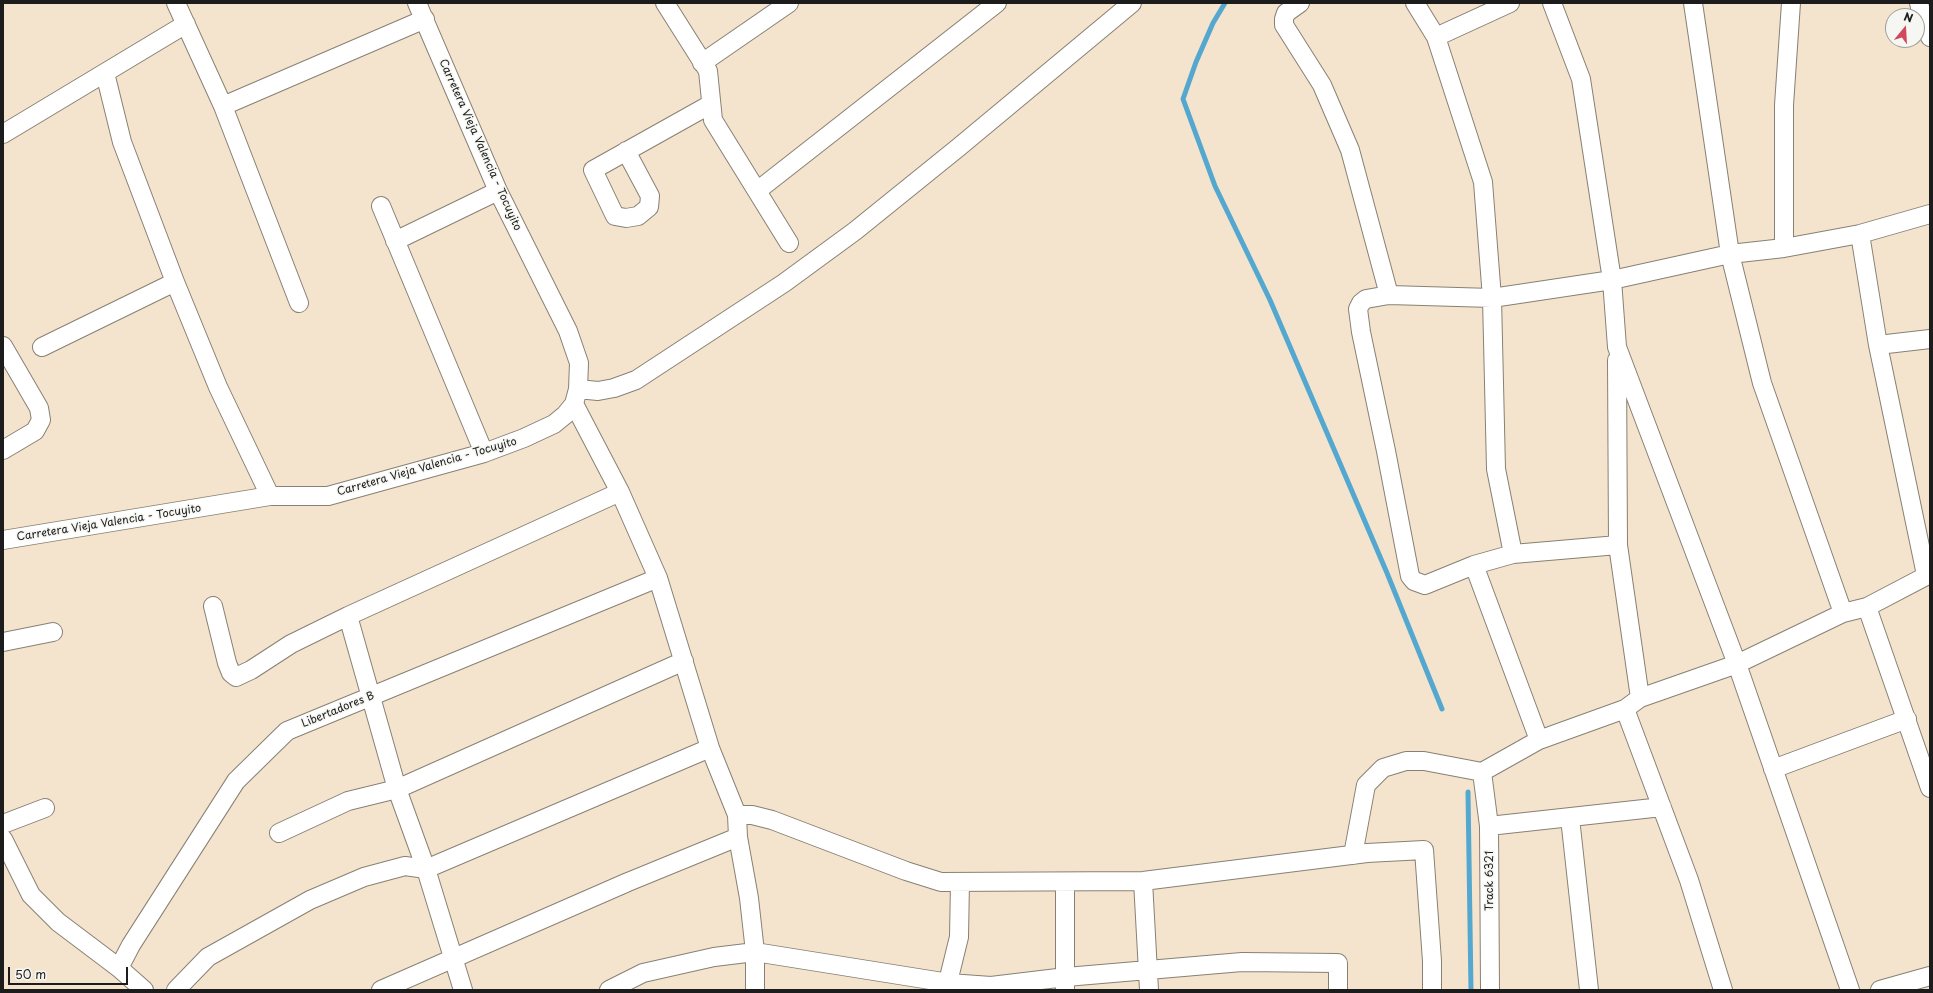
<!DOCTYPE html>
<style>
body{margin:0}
#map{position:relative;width:1933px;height:993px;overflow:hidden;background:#f4e4cd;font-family:"Playpen Sans",sans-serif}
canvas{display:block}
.frame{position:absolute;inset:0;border:4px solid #1c1c1c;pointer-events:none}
.north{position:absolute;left:1885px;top:8px;width:40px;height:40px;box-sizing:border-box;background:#f6f6f2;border:1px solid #9f9f9c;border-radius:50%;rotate:18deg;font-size:11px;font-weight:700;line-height:16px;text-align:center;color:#1c1c1c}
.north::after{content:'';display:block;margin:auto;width:14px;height:18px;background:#d1495b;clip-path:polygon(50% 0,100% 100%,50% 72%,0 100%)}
.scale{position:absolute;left:8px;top:967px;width:120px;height:18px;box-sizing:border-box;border:2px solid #1c1c1c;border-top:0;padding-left:5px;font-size:12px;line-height:14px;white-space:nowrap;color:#1c1c1c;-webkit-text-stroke:3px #f6f6f2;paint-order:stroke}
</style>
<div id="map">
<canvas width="1933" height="993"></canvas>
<div class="frame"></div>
<div class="north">N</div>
<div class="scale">50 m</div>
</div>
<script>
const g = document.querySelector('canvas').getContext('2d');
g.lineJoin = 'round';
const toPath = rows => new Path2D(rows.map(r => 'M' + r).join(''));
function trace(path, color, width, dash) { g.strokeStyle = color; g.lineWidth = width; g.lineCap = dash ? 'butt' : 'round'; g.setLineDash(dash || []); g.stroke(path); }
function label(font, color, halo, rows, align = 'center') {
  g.font = font + ' "Playpen Sans",sans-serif'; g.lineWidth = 3; g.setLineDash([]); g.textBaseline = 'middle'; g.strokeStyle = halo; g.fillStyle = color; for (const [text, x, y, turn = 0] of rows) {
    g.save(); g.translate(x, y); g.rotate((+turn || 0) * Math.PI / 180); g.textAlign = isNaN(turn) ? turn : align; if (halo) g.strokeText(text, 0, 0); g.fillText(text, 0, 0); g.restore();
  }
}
trace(toPath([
 [1225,3,1213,23,1196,62,1183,99,1215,186,1270,300,1387,573,1442,709],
 [1468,792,1471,990]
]), '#54a8d0', 5);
const minor = toPath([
 [176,3,223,106,299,303],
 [665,3,708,71,713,120,789,243],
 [1300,3,1286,13,1284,19,1284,25,1322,85,1350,150,1389,295],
 [1415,3,1436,37,1483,182,1492,298,1496,469,1513,554],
 [1552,3,1581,79,1612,280,1617,347,1737,664,1850,990],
 [1693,3,1730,254,1762,383,1843,613],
 [1919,3,1924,24,1930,37],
 [1436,37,1510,3],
 [702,63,789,3],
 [105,73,122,142,175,282,218,387,270,496],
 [223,106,425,19],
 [3,134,186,24],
 [626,151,650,196,649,207,638,216,626,218,615,216,593,170,711,104],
 [757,191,997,3],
 [381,206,484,453],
 [1860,234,1878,345,1926,575],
 [395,241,498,191],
 [1784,248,1784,105,1791,3],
 [1878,345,1930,339],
 [3,346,39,408,41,420,35,431,3,450],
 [42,347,175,282],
 [1617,360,1618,545,1640,698],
 [578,389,598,391,614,388,636,380,784,283,855,231,959,147,1132,3],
 [574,404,620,492,658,578,710,748,737,815,738,837,749,898,755,952,755,990],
 [3,540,270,496,328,496,484,453,524,438,554,424,565,415,574,404,578,389,579,363,568,331,498,191,417,3],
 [1618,545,1513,554,1474,565,1425,585,1414,581,1410,576,1386,451,1361,332,1358,309,1361,303,1366,299,1389,295,1492,298,1612,280,1730,254,1784,248,1860,234,1930,214],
 [1474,565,1539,740],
 [213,606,227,663,231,673,236,677,251,670,291,644,348,616,620,492],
 [1867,607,1930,788],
 [348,616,397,789,426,869,463,990],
 [3,642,53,632],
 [1625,709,1689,880,1723,990],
 [1773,769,1907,719],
 [1482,772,1489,826,1490,990],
 [737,815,752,815,772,820,906,871,941,882,1143,881,1367,853,1424,850,1432,961,1432,990],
 [1570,818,1589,990],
 [3,824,45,808],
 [1489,826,1662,807],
 [279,833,348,801,397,789,684,661],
 [3,839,31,895,58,922,119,968,144,990],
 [1353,855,1366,785,1383,768,1406,761,1424,761,1482,772,1539,740,1625,709,1640,698,1737,664,1843,613,1867,607,1930,574],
 [1143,881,1149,990],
 [119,968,131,945,236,781,287,731,658,578],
 [176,990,208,957,310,900,364,877,405,866,426,869,710,748],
 [381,990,628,882,738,837],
 [609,990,643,973,714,957,755,952,949,983,991,986,1066,977,1242,962,1338,963,1338,990],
 [946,990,959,937,960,882],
 [1065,990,1065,882],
 [1880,990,1930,976]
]);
trace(minor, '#888074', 20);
trace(minor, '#fff', 18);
label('11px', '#1c1c1c', '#f6f6f2', [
 ["Carretera Vieja Valencia - Tocuyito",480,145,66],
 ["Carretera Vieja Valencia - Tocuyito",427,467,-16],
 ["Carretera Vieja Valencia - Tocuyito",109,523,-9],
 ["Libertadores B",338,710,-22],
 ["Track 6321",1490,881,-90]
]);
</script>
